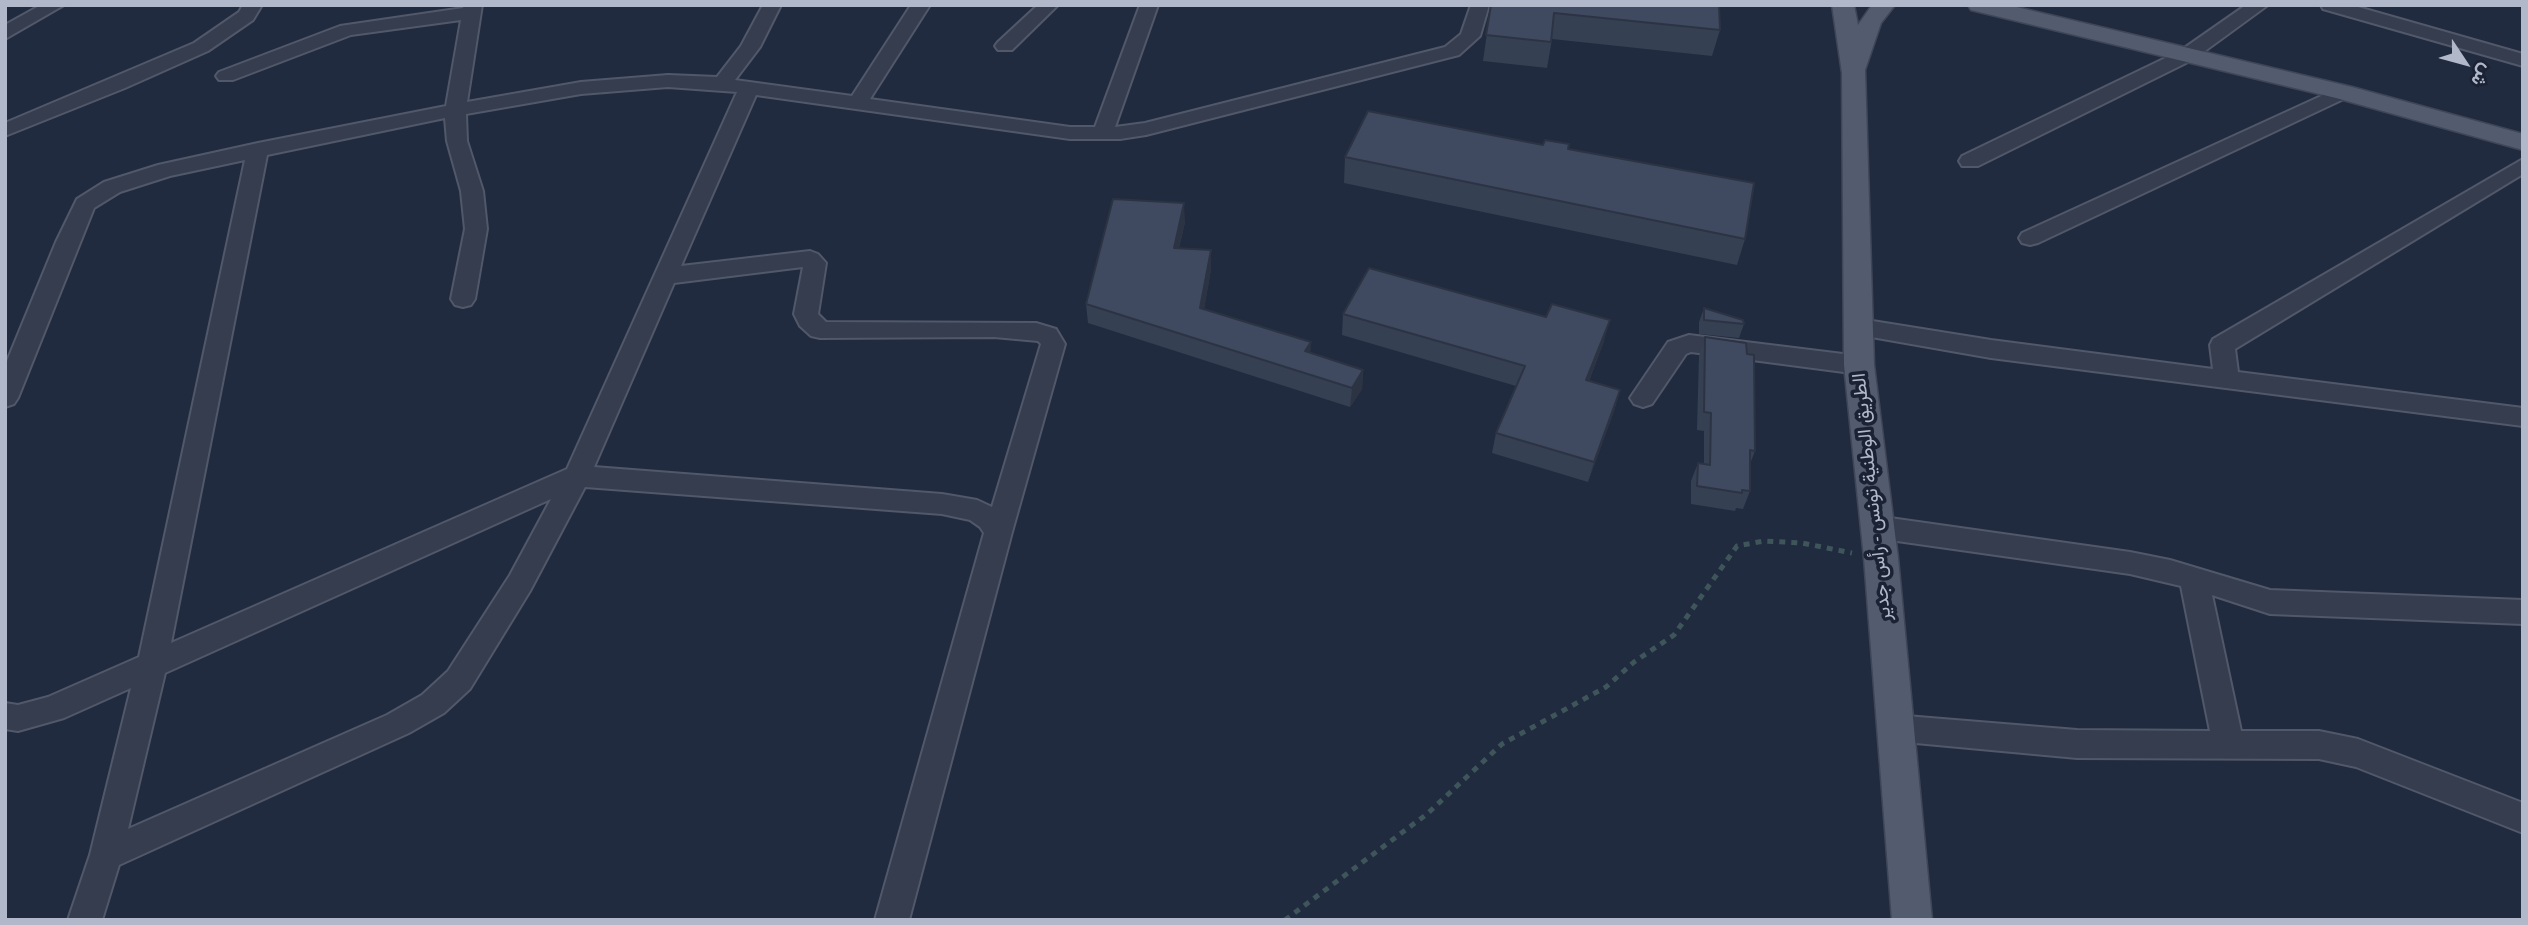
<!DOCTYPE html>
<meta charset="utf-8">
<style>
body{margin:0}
#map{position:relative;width:2528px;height:925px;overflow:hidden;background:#212b3f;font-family:Jost,Vazirmatn,sans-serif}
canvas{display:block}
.frame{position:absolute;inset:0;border:7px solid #b1b8ca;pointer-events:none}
.north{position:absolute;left:2430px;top:28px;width:70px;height:70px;-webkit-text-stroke:5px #1a2233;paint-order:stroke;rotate:126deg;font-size:19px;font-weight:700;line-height:28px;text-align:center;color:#b1b8ca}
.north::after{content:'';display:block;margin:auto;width:24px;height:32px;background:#b1b8ca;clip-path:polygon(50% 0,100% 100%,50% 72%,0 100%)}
</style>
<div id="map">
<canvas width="2528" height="925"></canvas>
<div class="frame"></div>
<div class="north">ش</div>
</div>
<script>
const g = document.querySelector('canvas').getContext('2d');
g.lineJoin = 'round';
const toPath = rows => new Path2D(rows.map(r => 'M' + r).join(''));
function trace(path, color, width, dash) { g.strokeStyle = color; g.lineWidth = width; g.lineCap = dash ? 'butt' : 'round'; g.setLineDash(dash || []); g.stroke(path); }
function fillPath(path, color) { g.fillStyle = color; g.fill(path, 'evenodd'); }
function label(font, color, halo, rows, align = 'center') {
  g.font = font + ' Jost,Vazirmatn,sans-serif'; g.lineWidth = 7; g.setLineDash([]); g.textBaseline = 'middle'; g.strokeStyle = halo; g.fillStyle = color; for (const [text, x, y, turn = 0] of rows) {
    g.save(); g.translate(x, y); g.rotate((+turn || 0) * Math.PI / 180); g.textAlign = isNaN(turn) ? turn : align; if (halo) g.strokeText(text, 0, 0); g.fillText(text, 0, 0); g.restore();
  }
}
const minor = toPath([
 [41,5,64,5,5,39,5,25,41,5],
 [243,5,262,5,253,20,208,51,125,88,5,136,5,123,194,43,239,12,243,5],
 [464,5,482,5,467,102,581,82,668,75,717,77,741,46,763,5,781,5,760,47,735,80,852,96,911,5,930,5,870,99,1070,127,1095,127,1140,5,1158,5,1115,127,1145,123,1445,47,1461,34,1471,5,1489,5,1480,36,1459,55,1146,135,1120,139,1070,139,756,95,681,266,810,251,818,254,826,263,818,314,826,322,1036,323,1056,329,1065,344,1012,532,909,920,875,920,984,533,980,527,970,520,942,514,585,487,530,591,470,689,444,713,409,733,119,865,102,920,68,920,90,855,131,688,64,718,18,731,5,729,5,703,18,705,48,697,139,657,245,160,170,176,120,192,94,208,18,398,14,404,5,407,5,366,56,242,77,199,104,182,158,165,258,143,446,106,461,20,351,35,233,80,219,80,216,76,219,72,340,26,463,8,464,5],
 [668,87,737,92,567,469,171,643,267,155,445,118,447,141,461,191,465,229,451,299,455,305,463,307,471,305,475,299,487,229,483,191,467,141,466,114,581,94,668,87],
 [803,267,794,314,800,326,811,336,820,338,994,337,1038,341,1041,344,992,507,977,500,942,494,594,467,674,283,803,267],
 [551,499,510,575,448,671,422,695,387,715,128,829,165,673,551,499],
 [1038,5,1058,5,1012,50,998,50,995,46,998,42,1038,5],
 [2246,5,2268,5,2194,59,1978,166,1962,166,1959,161,1962,156,2180,51,2246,5],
 [2321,5,2351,5,2523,54,2523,66,2323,9,2321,5],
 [2343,86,2350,88,2353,92,2350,96,2038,243,2030,245,2022,243,2019,238,2022,233,2343,86],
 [2523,159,2523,174,2235,349,2238,372,2523,408,2523,426,1991,358,1860,335,1852,333,1848,327,1852,321,1860,319,1991,340,2213,369,2210,345,2213,339,2523,159],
 [1689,335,1859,356,1868,359,1871,365,1868,371,1859,374,1691,352,1686,354,1652,404,1643,407,1634,404,1630,398,1668,342,1689,335],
 [1876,516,2130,552,2170,560,2270,590,2523,600,2523,624,2270,614,2212,595,2241,731,2319,731,2358,739,2523,803,2523,833,2356,767,2319,759,2077,758,1894,741,1883,738,1879,728,1883,718,1894,715,2077,730,2210,731,2181,586,2130,574,1876,538,1866,535,1862,527,1866,519,1876,516]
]);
const major = toPath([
 [1832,5,1854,5,1858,25,1872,5,1895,5,1881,23,1865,70,1874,365,1898,558,1932,920,1892,920,1864,558,1844,365,1842,73,1832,5],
 [1968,5,2008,5,2352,87,2523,134,2523,150,2336,98,1971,10,1968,5]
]);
trace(minor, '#505869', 4);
trace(major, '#3e4657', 3);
trace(toPath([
 [1285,920,1427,814,1502,744,1606,687,1634,662,1674,635,1737,546,1764,541,1802,543,1852,553]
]), '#3e555a', 5, [6, 6]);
fillPath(minor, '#353d4e');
fillPath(major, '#535c6f');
fillPath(toPath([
 [1491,5,1720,30,1712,56,1552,39,1547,68,1483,61],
 [1543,145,1568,149,1745,239,1737,265,1344,183,1345,157],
 [1185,222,1179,248,1211,269,1204,309,1310,353,1363,370,1362,389,1350,407,1088,323,1086,304],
 [1704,308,1744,324,1739,338,1699,334,1699,322],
 [1343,314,1604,341,1589,381,1620,390,1614,411,1588,482,1492,453,1496,433,1516,386,1342,335],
 [1705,337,1755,451,1750,464,1750,491,1743,509,1736,508,1735,511,1691,504,1691,481,1698,463,1704,464,1704,431,1697,430,1699,356]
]), '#364053');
fillPath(toPath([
 [1184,203,1185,222,1175,266,1174,248],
 [1211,250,1211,269,1201,326,1200,308],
 [1610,320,1604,341,1581,401,1586,380],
 [1311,342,1310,361,1305,351],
 [1363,370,1362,389,1350,407,1352,388],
 [1620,390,1614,411,1588,482,1594,462]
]), '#2c3444');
const building = toPath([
 [1491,5,1719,5,1720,30,1554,13,1551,42,1486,35,1491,5],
 [1368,111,1543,145,1545,140,1569,144,1568,149,1754,183,1745,239,1345,157,1368,111],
 [1113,199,1184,203,1174,248,1211,250,1200,308,1311,342,1305,351,1363,370,1352,388,1086,304,1113,199],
 [1369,268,1546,317,1552,304,1610,320,1586,380,1620,390,1594,462,1496,433,1525,366,1343,314,1369,268],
 [1704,308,1743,320,1744,324,1704,320,1704,308],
 [1705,337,1746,343,1747,354,1754,355,1755,451,1750,450,1750,491,1742,490,1742,493,1697,486,1698,463,1710,465,1711,413,1704,412,1705,337]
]);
fillPath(building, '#3f4a61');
trace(building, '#2c3444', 2);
label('19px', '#b1b8ca', '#1a2233', [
 ["الطريق الوطنية تونس - رأس جدير",1873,497,-96]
]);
</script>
